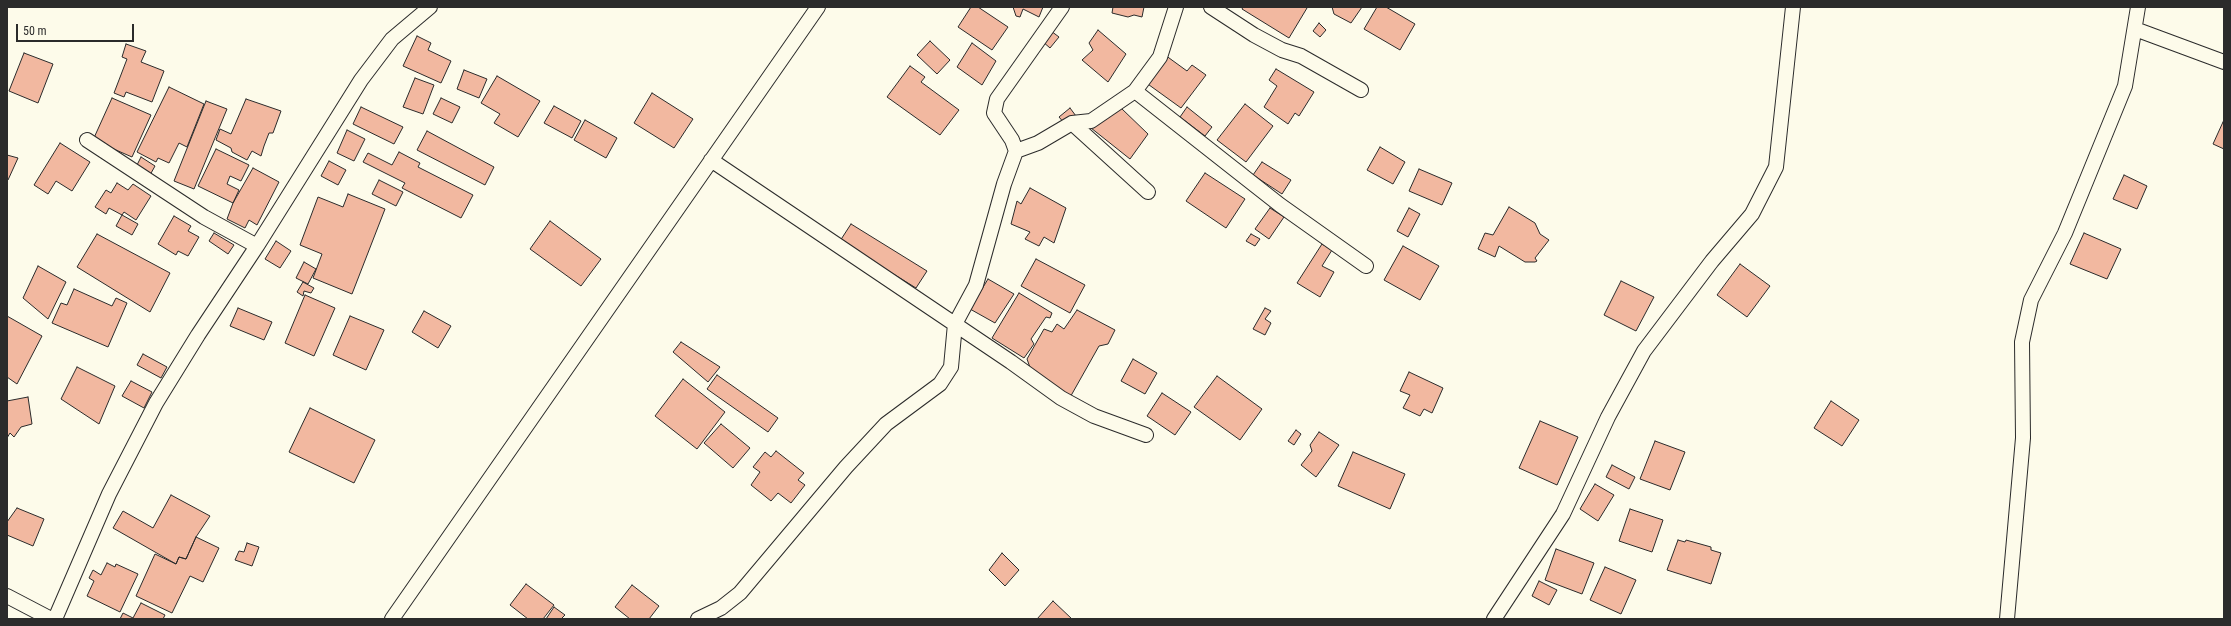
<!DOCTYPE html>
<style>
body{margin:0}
#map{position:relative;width:2231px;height:626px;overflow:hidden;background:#fdfbea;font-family:"Roboto Condensed",sans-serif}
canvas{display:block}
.frame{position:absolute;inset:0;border:8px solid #2b2b2b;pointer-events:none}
.scale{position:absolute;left:16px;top:24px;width:118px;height:18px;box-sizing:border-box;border:2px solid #2b2b2b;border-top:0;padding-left:5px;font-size:12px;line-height:14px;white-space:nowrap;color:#2b2b2b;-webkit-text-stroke:3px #fdfbea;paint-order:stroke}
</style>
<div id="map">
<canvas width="2231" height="626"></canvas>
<div class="frame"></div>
<div class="scale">50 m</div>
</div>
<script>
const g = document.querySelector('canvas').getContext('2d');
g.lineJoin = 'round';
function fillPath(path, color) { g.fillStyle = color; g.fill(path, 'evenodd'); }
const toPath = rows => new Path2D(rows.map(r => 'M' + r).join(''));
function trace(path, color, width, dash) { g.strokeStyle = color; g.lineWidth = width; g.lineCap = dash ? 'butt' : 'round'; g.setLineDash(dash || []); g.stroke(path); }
const building = toPath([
 [971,7,978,7,1008,27,992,50,958,27,971,7],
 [1013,7,1043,7,1039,17,1023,9,1020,17,1016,16,1013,7],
 [1113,7,1144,7,1142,17,1134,15,1128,17,1112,13,1113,7],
 [1243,7,1305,7,1307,8,1289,38,1242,9,1243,7],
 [1332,7,1362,7,1351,23,1334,14,1332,7],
 [1377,7,1386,7,1415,24,1400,50,1364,29,1377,7],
 [1319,23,1326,30,1320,37,1313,31,1319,23],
 [1098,30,1126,54,1108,82,1082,60,1093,50,1089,43,1098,30],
 [1051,31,1059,37,1050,48,1042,41,1051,31],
 [417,36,431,43,428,50,451,61,441,83,403,66,417,36],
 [930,41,950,60,937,74,917,55,930,41],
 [972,43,996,61,982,85,957,67,972,43],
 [126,44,146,51,141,62,164,71,152,102,126,92,124,97,114,93,127,59,122,57,126,44],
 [24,53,53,64,38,103,9,91,24,53],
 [1165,55,1187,71,1192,65,1206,75,1181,108,1145,82,1165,55],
 [910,66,925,77,921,82,959,110,940,135,887,97,910,66],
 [1276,69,1314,92,1299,116,1295,113,1288,124,1264,107,1277,86,1269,80,1276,69],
 [464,70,487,79,479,98,457,89,464,70],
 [497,76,540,101,518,137,494,123,500,114,481,103,497,76],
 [415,78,434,85,423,114,403,107,415,78],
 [169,87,204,104,187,147,179,143,169,163,158,158,156,162,137,152,169,87],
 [652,93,693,119,674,148,634,123,652,93],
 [112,98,151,115,132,157,93,140,112,98],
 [441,98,460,107,452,123,433,114,441,98],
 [246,99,281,111,273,133,269,133,264,146,261,156,252,151,247,160,232,152,231,148,216,140,220,129,231,134,246,99],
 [206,101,227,109,194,189,174,181,206,101],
 [1245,104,1273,126,1246,162,1217,140,1245,104],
 [554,106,581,121,572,138,544,123,554,106],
 [361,107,403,127,394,144,353,124,361,107],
 [1187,107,1212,127,1205,136,1180,117,1187,107],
 [1070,108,1076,116,1065,124,1059,117,1070,108],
 [1110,108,1116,113,1121,108,1148,134,1130,159,1091,128,1110,108],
 [585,120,617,138,606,158,574,140,585,120],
 [2223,122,2224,122,2224,149,2213,144,2223,122],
 [347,130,365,139,354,161,337,153,347,130],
 [427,131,494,167,485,185,417,150,427,131],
 [60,143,90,162,72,191,56,181,48,194,34,185,60,143],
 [1380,147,1405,162,1393,184,1367,170,1380,147],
 [216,149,249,165,241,181,230,176,227,184,239,190,233,203,198,186,216,149],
 [399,152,420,163,418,167,473,195,461,218,402,188,405,183,363,162,368,153,392,165,399,152],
 [7,155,18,158,8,180,7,179,7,155],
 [141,157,155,166,150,175,136,167,141,157],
 [329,161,346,170,338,185,321,176,329,161],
 [1262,162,1291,180,1282,194,1253,175,1262,162],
 [253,168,279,182,257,225,249,220,245,228,227,219,233,203,253,168],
 [1419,169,1452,183,1442,205,1409,191,1419,169],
 [1205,173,1245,199,1226,228,1186,201,1205,173],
 [2124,175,2147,186,2137,209,2113,199,2124,175],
 [379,180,403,192,396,206,372,194,379,180],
 [117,183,128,190,133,184,151,196,136,220,124,212,122,215,109,208,106,214,95,207,106,190,111,193,117,183],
 [1030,188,1066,208,1054,243,1044,237,1039,246,1025,239,1030,232,1011,224,1017,201,1021,204,1030,188],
 [348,194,385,209,352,294,313,278,322,254,300,245,318,197,343,207,348,194],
 [1509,207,1535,223,1540,234,1549,240,1535,258,1537,261,1535,262,1525,262,1499,246,1495,257,1478,249,1485,233,1493,235,1509,207],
 [1270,208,1284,217,1269,239,1255,229,1270,208],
 [1409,208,1420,214,1408,237,1397,231,1409,208],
 [122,215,138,224,132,235,116,226,122,215],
 [174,216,191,226,188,231,199,237,188,256,178,251,176,255,158,244,174,216],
 [550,221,601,259,581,286,530,249,550,221],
 [851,224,927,271,916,288,840,241,851,224],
 [214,233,234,245,228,254,209,241,214,233],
 [2084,233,2121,249,2107,279,2070,264,2084,233],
 [97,234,170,273,150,312,77,267,97,234],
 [1251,234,1260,239,1255,246,1246,241,1251,234],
 [276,241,291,251,280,268,265,259,276,241],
 [1322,244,1332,250,1322,266,1334,272,1320,297,1297,283,1322,244],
 [1403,246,1439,266,1420,300,1384,280,1403,246],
 [1036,259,1085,285,1070,313,1021,286,1036,259],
 [304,262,316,269,308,284,296,278,304,262],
 [1740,264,1770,286,1747,317,1717,295,1740,264],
 [38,266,66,282,48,319,23,298,38,266],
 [988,279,1014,294,995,323,970,309,988,279],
 [1621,281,1654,297,1636,331,1604,315,1621,281],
 [303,282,314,288,311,293,304,291,303,296,297,292,303,282],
 [74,289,112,306,116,298,127,303,108,347,52,323,61,303,67,305,74,289],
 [1019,293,1052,313,1050,318,1046,317,1031,339,1034,344,1024,358,992,338,1019,293],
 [305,295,335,308,314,356,285,343,305,295],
 [238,308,272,322,264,340,230,326,238,308],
 [1265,308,1271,311,1265,319,1271,323,1265,335,1253,329,1265,308],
 [1077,310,1115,330,1108,344,1099,346,1068,401,1033,376,1027,359,1044,329,1052,332,1057,324,1064,329,1077,310],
 [424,311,451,326,438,348,412,332,424,311],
 [7,316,42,336,17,384,7,377,7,316],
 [350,316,384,330,366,370,333,355,350,316],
 [681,342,720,367,708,382,673,352,681,342],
 [143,354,167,367,161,378,137,365,143,354],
 [1133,359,1157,373,1145,394,1121,381,1133,359],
 [77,367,115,386,99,424,61,399,77,367],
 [1409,372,1443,388,1432,413,1424,409,1420,416,1403,408,1410,395,1400,391,1409,372],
 [717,375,778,418,768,432,707,389,717,375],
 [1217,376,1262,409,1240,440,1194,407,1217,376],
 [683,379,725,412,697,449,655,416,683,379],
 [131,381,152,392,144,408,122,396,131,381],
 [1162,393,1191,412,1175,435,1147,416,1162,393],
 [28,397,32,424,21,427,14,437,10,433,7,438,7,401,28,397],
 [1831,401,1859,420,1842,446,1814,428,1831,401],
 [310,408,375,440,354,483,289,452,310,408],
 [1540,421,1578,437,1557,485,1519,468,1540,421],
 [721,424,750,448,733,468,704,443,721,424],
 [1296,430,1301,434,1294,445,1288,441,1296,430],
 [1319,432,1339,445,1316,477,1301,465,1312,451,1310,445,1319,432],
 [1655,441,1685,452,1670,490,1640,479,1655,441],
 [776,451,804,473,798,480,805,485,791,503,778,493,771,501,751,485,760,472,753,467,765,452,771,457,776,451],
 [1353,452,1405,474,1390,509,1338,486,1353,452],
 [1612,465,1635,477,1629,489,1606,477,1612,465],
 [1595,484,1614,495,1598,521,1580,509,1595,484],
 [171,495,210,516,196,537,186,559,179,557,176,564,113,528,123,511,153,528,171,495],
 [17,508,44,519,33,546,7,535,7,522,17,508],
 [1630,509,1663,520,1652,552,1619,541,1630,509],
 [196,537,219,548,203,582,190,576,172,613,136,596,155,554,176,564,179,557,186,559,196,537],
 [1678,540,1685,542,1686,540,1711,547,1711,550,1721,553,1711,584,1667,570,1678,540],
 [247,543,259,547,252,566,235,560,239,551,244,552,247,543],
 [1556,549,1594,563,1582,594,1545,580,1556,549],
 [1002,553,1019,570,1005,586,989,570,1002,553],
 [107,563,115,567,116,564,138,574,120,612,87,596,94,581,89,578,93,570,101,575,107,563],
 [1605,567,1636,580,1621,614,1590,600,1605,567],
 [1539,581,1557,590,1549,605,1532,596,1539,581],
 [526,584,554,605,543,619,528,619,510,605,526,584],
 [632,585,659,606,649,619,630,619,615,607,632,585],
 [1053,601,1072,619,1037,619,1053,601],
 [141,603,165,615,163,619,120,619,123,613,133,618,141,603],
 [554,607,565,615,561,619,546,619,554,607]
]);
fillPath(building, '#f2b8a0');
trace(building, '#2b2b2b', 1);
const minor = toPath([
 [1211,7,1254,35,1282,50,1301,56,1361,90],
 [2135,29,2224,62],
 [1135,91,1280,205,1366,266],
 [1072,123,1148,192],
 [87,140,204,217,257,246],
 [1016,151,1038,143,1072,123,1091,121,1135,91,1160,57,1176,7],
 [711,160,1011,362,1061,398,1094,416,1146,435],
 [7,596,51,619],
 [55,619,109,494,156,403,198,335,257,246,361,80,392,39,430,7],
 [392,619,818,7],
 [698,619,721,608,740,593,846,467,886,424,940,384,951,367,955,324,976,285,1004,184,1016,151,1012,140,994,113,997,99,1062,7],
 [1494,619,1563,514,1608,417,1644,351,1712,261,1752,214,1776,167,1793,7],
 [2007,619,2023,438,2022,342,2031,300,2065,233,2125,86,2138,7]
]);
trace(minor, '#2b2b2b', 16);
trace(minor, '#fdfbea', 14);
</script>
